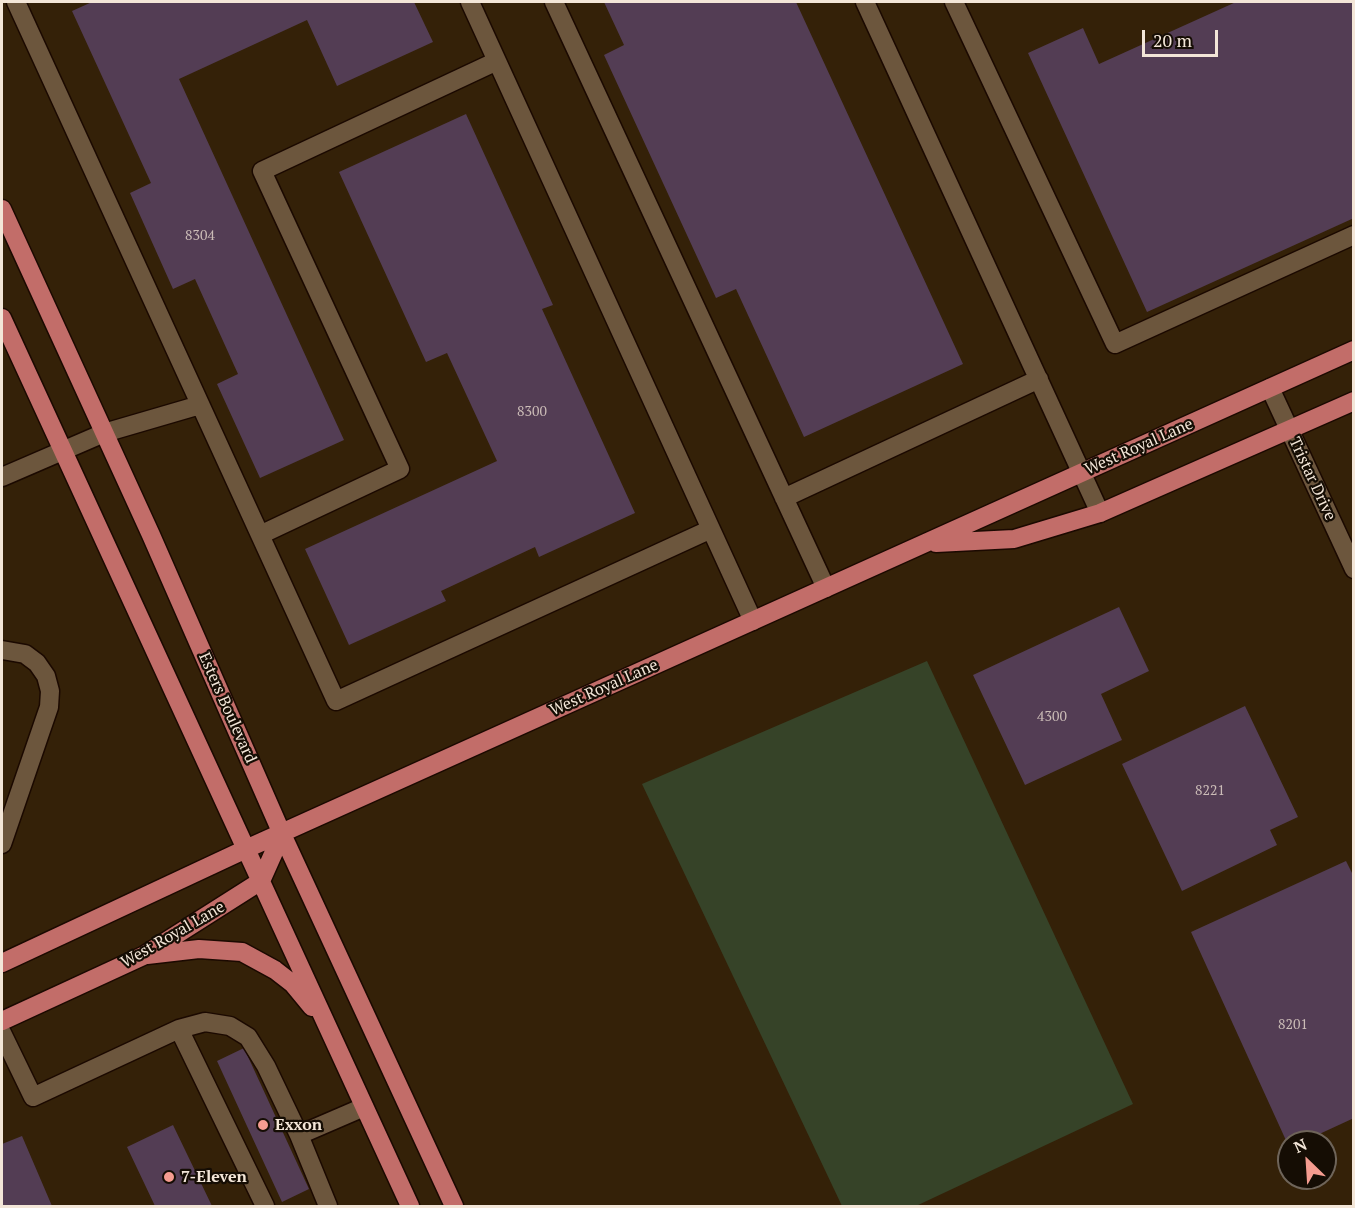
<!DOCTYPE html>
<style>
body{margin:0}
#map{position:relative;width:1355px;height:1208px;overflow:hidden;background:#342108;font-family:"PT Serif",serif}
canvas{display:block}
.frame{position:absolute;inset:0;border:3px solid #f3e6d8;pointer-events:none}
.north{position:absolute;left:1277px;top:1130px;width:60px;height:60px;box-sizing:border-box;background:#150d04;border:2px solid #6e6459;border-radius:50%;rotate:335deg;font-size:16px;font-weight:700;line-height:24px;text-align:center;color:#f3e6d8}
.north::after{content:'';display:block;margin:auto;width:21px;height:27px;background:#f59c90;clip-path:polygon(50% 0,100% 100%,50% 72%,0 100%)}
.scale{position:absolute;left:1142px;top:30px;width:76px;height:27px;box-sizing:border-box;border:3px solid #f3e6d8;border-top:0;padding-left:8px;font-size:18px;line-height:21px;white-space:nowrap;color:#f3e6d8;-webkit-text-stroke:4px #150d04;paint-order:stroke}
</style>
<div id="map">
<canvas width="1355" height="1208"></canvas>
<div class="frame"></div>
<div class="north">N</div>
<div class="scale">20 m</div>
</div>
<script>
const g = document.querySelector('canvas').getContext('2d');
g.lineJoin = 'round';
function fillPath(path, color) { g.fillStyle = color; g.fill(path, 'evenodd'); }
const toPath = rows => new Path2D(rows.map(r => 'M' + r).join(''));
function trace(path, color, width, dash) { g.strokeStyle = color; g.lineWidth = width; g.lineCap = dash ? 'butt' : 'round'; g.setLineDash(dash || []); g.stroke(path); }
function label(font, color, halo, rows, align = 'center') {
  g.font = font + ' "PT Serif",serif'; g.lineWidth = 4.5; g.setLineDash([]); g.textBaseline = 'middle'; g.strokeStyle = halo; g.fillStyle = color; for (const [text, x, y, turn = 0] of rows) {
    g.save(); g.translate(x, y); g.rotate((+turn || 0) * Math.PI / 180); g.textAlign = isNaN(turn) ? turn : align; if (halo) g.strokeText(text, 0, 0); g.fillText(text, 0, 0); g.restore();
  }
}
fillPath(toPath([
 [927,661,1133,1104,916,1206,842,1206,642,784]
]), '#364328');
fillPath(toPath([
 [92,2,414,2,433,42,337,86,307,20,179,79,344,440,260,478,217,384,238,374,195,279,173,289,130,193,151,183,72,11],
 [604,2,796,2,963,364,804,437,736,289,716,298,604,55,624,45],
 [1236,2,1354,2,1354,218,1147,312,1028,53,1083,28,1099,64],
 [466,114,553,305,542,309,635,513,539,557,535,547,441,591,446,601,349,645,305,549,497,461,447,353,426,362,339,172],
 [1119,607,1149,671,1101,694,1122,740,1025,785,973,675],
 [1245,706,1298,817,1270,830,1277,845,1182,891,1122,764],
 [1346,861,1354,877,1354,1118,1302,1142,1289,1142,1289,1147,1191,932],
 [244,1048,309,1189,282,1202,217,1061],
 [173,1125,212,1206,155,1206,127,1147],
 [22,1136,52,1206,2,1206,2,1144]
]), '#533d54');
const minor = toPath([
 [16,2,336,701,709,530],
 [470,2,753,621],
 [554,2,826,588],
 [865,2,1100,513],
 [954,2,1115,344,1354,235],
 [1270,388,1354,569],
 [2,477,104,433,200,405],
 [784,498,1039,379],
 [260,535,400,469,262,171,497,61],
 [2,650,25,654,37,663,46,676,50,691,49,707,2,844],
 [179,1029,265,1206],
 [2,1033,33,1097,179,1029,205,1022,230,1026,248,1037,266,1066,299,1135,364,1107],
 [299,1135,328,1206]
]);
const major = toPath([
 [2,209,151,535,282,834,454,1206],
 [2,318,410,1206],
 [936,543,1014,539,1100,513,1354,401],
 [147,955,199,949,242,952,275,970,293,984,312,1007],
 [2,963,246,849,1354,350],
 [2,1021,143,956,261,881,282,834]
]);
trace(minor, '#1b0900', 21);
trace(major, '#1b0900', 21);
trace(minor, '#6c563d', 18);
trace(major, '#c26d69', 18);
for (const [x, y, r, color] of [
 [263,1125,6,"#f59c90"],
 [169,1177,6,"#f59c90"]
]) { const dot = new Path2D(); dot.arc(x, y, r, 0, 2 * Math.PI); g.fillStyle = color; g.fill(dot); trace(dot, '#150d04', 2); }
label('14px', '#cbbcb7', null, [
 ["8304",200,236],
 ["8300",532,412],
 ["4300",1052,717],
 ["8221",1210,791],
 ["8201",1293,1025]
]);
label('16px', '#f3e6d8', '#150d04', [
 ["West Royal Lane",1139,447,-24],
 ["Tristar Drive",1312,479,65],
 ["West Royal Lane",604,688,-24],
 ["Esters Boulevard",227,708,66],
 ["West Royal Lane",173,935,-30]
]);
label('bold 16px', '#f3e6d8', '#150d04', [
 ["Exxon",275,1125],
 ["7-Eleven",181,1177]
], 'left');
</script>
